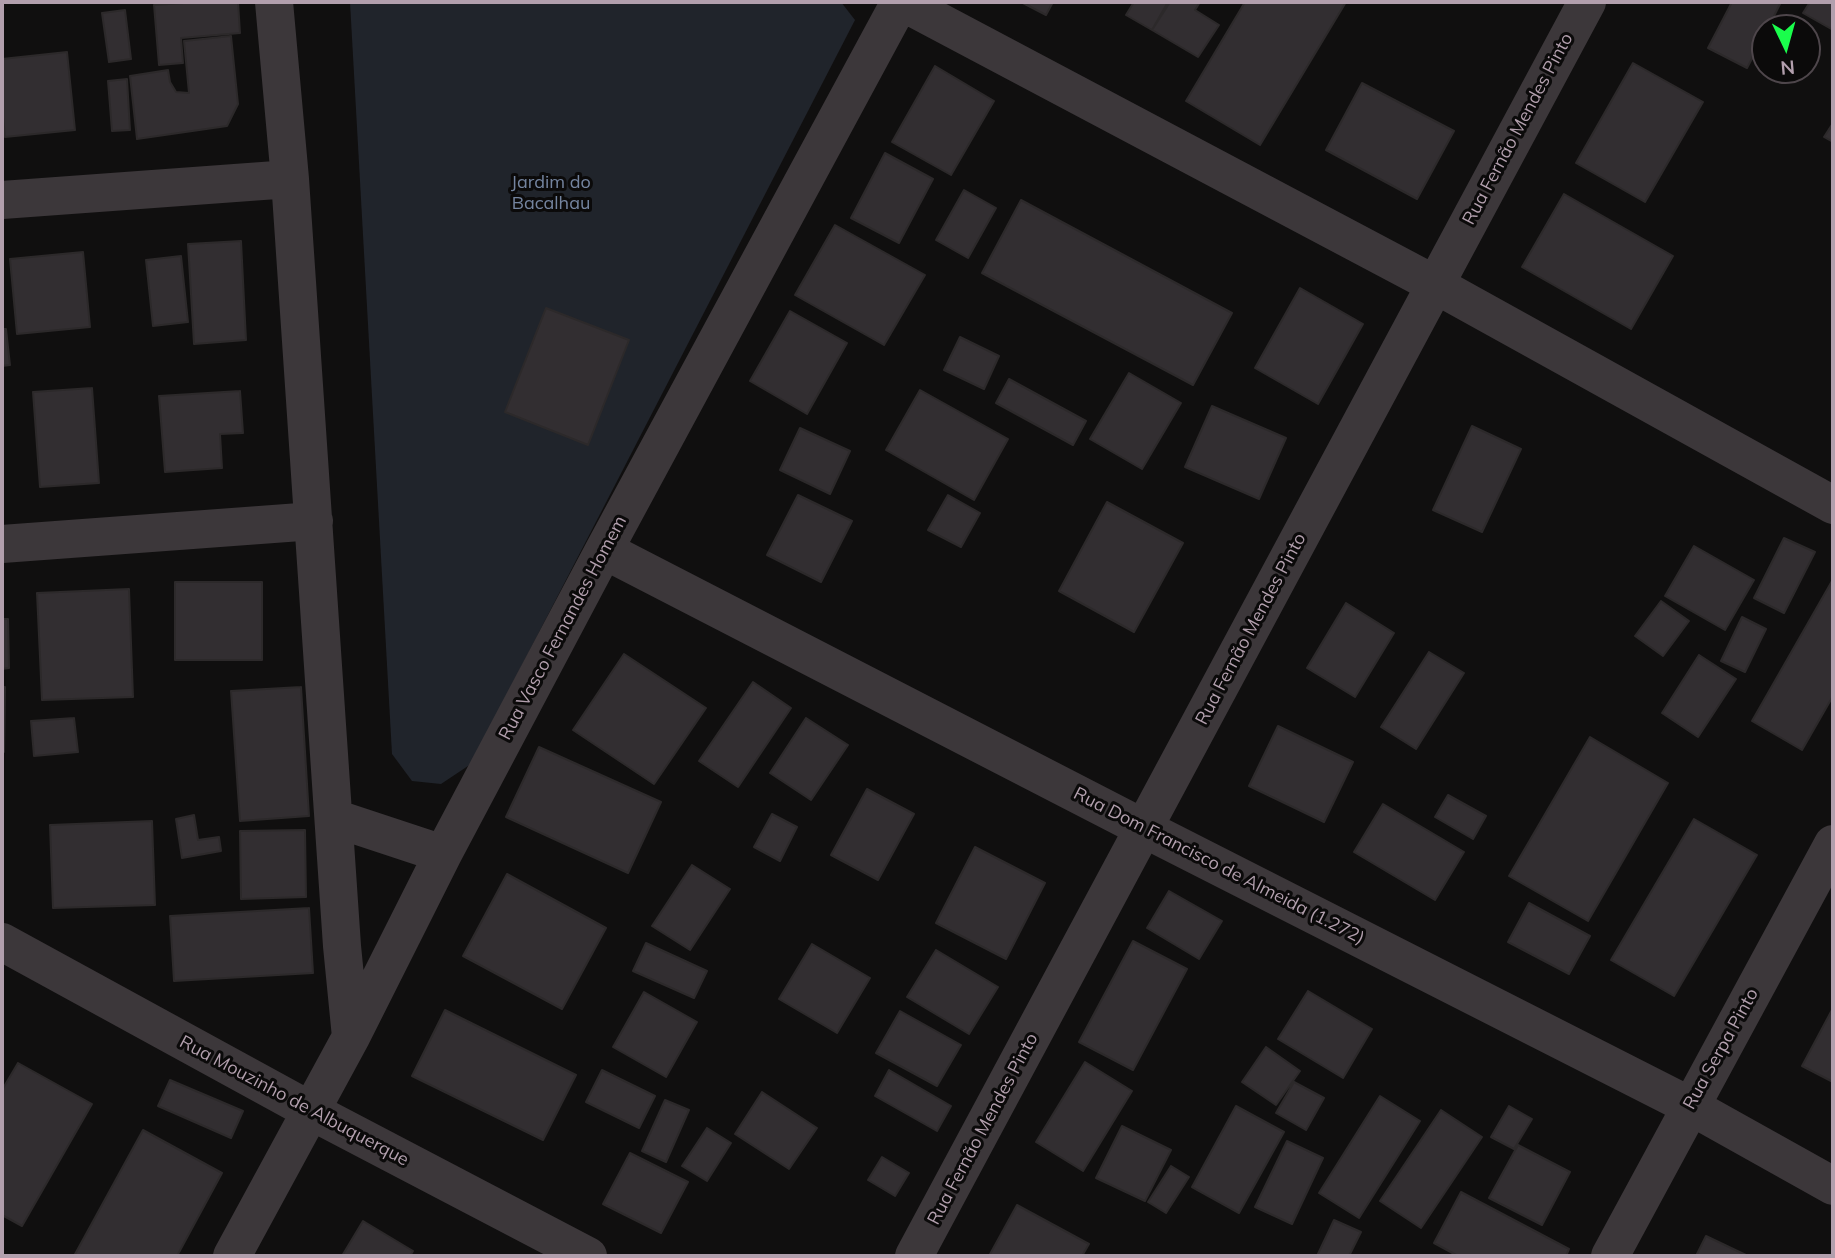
<!DOCTYPE html>
<meta charset="utf-8">
<style>
body{margin:0}
#map{position:relative;width:1835px;height:1258px;overflow:hidden;background:#100f0f;font-family:Mulish,sans-serif}
canvas{display:block}
.frame{position:absolute;inset:0;border:4px solid #b29fad;pointer-events:none}
.north{position:absolute;left:1751px;top:14px;width:70px;height:70px;box-sizing:border-box;background:#0b0a0a;border:2px solid #4e464b;border-radius:50%;rotate:175deg;font-size:19px;font-weight:700;line-height:28px;text-align:center;color:#b29fad}
.north::after{content:'';display:block;margin:auto;width:24px;height:32px;background:#1afd4c;clip-path:polygon(50% 0,100% 100%,50% 72%,0 100%)}
</style>
<div id="map">
<canvas width="1835" height="1258"></canvas>
<div class="frame"></div>
<div class="north">N</div>
</div>
<script>
const g = document.querySelector('canvas').getContext('2d');
g.lineJoin = 'round';
function fillPath(path, color) { g.fillStyle = color; g.fill(path, 'evenodd'); }
const toPath = rows => new Path2D(rows.map(r => 'M' + r).join(''));
function trace(path, color, width, dash) { g.strokeStyle = color; g.lineWidth = width; g.lineCap = dash ? 'butt' : 'round'; g.setLineDash(dash || []); g.stroke(path); }
function label(font, color, halo, rows, align = 'center') {
  g.font = font + ' Mulish,sans-serif'; g.lineWidth = 6; g.setLineDash([]); g.textBaseline = 'middle'; g.strokeStyle = halo; g.fillStyle = color; for (const [text, x, y, turn = 0] of rows) {
    g.save(); g.translate(x, y); g.rotate((+turn || 0) * Math.PI / 180); g.textAlign = isNaN(turn) ? turn : align; if (halo) g.strokeText(text, 0, 0); g.fillText(text, 0, 0); g.restore();
  }
}
fillPath(toPath([
 [350,2,841,2,855,20,471,764,441,784,412,781,392,754]
]), '#20242b');
const building = toPath([
 [198,2,238,2,240,33,181,38,183,63,159,65,154,5,198,2],
 [1021,2,1053,2,1046,15,1021,2],
 [1134,2,1168,2,1152,30,1126,15,1134,2],
 [1170,2,1200,2,1195,10,1219,25,1198,57,1152,30,1170,2],
 [1245,2,1346,2,1260,145,1186,101,1245,2],
 [1732,2,1781,2,1768,28,1765,28,1765,34,1747,68,1708,48,1732,2],
 [1810,2,1833,2,1833,30,1803,13,1810,2],
 [125,10,131,59,109,62,102,13,125,10],
 [231,36,238,104,227,126,137,139,130,76,168,70,170,82,176,92,189,93,184,41,231,36],
 [67,52,75,130,5,137,2,108,2,59,67,52],
 [1633,63,1703,102,1645,202,1576,163,1633,63],
 [935,66,994,101,951,175,892,142,935,66],
 [127,79,130,130,112,131,108,81,127,79],
 [1362,83,1454,131,1417,199,1326,150,1362,83],
 [1833,123,1833,142,1824,137,1833,123],
 [885,153,933,179,899,243,851,218,885,153],
 [964,190,996,208,968,258,936,240,964,190],
 [1564,194,1673,256,1631,329,1522,267,1564,194],
 [1021,200,1232,313,1193,385,982,273,1021,200],
 [835,225,925,275,884,345,795,295,835,225],
 [241,241,246,340,194,344,188,244,241,241],
 [83,252,90,327,17,334,10,259,83,252],
 [181,256,188,322,153,326,146,260,181,256],
 [1300,288,1363,324,1318,404,1255,368,1300,288],
 [546,308,629,340,588,445,505,412,546,308],
 [790,311,847,343,807,414,750,381,790,311],
 [2,329,6,329,10,365,2,366,2,329],
 [960,337,999,356,984,389,944,370,960,337],
 [1129,373,1181,403,1142,469,1090,439,1129,373],
 [1009,379,1086,421,1073,445,996,403,1009,379],
 [92,388,99,483,40,487,33,392,92,388],
 [920,390,1008,439,974,500,886,450,920,390],
 [240,391,243,433,220,434,222,468,165,472,159,396,240,391],
 [1212,406,1286,438,1259,499,1185,467,1212,406],
 [1472,426,1521,449,1482,532,1433,510,1472,426],
 [800,428,850,451,830,494,780,470,800,428],
 [798,495,852,521,821,582,767,555,798,495],
 [948,495,980,513,961,547,928,530,948,495],
 [1107,502,1183,543,1134,632,1059,591,1107,502],
 [1784,538,1815,552,1784,613,1754,598,1784,538],
 [1694,546,1754,580,1725,630,1665,596,1694,546],
 [1832,581,1833,696,1802,750,1752,721,1832,581],
 [175,582,262,582,262,660,175,660,175,582],
 [129,589,133,697,42,700,37,593,129,589],
 [1661,601,1689,621,1663,656,1635,636,1661,601],
 [1346,603,1394,633,1355,697,1307,668,1346,603],
 [1742,617,1766,629,1745,672,1721,661,1742,617],
 [2,619,8,619,9,668,2,669,2,619],
 [1429,652,1464,673,1416,749,1381,727,1429,652],
 [624,654,706,708,654,784,573,730,624,654],
 [1699,655,1736,679,1698,737,1662,713,1699,655],
 [753,682,791,708,738,787,699,761,753,682],
 [2,687,5,687,4,752,2,752,2,687],
 [301,687,309,816,240,821,231,691,301,687],
 [74,718,78,752,34,756,31,721,74,718],
 [806,718,848,745,811,800,770,773,806,718],
 [1278,726,1353,762,1324,822,1249,786,1278,726],
 [1590,737,1668,783,1588,921,1509,876,1590,737],
 [539,747,661,802,628,873,506,817,539,747],
 [867,789,914,814,878,880,831,855,867,789],
 [1448,795,1486,816,1473,839,1435,817,1448,795],
 [1383,804,1464,852,1435,900,1354,852,1383,804],
 [772,814,797,827,780,861,754,847,772,814],
 [194,815,198,840,219,837,221,851,182,858,176,819,194,815],
 [1694,819,1757,855,1674,996,1611,960,1694,819],
 [152,821,155,905,53,908,50,825,152,821],
 [305,830,306,897,241,899,240,831,305,830],
 [975,847,1045,883,1006,959,936,923,975,847],
 [692,865,730,889,690,950,652,926,692,865],
 [507,874,606,928,562,1009,463,956,507,874],
 [1169,891,1222,921,1199,959,1147,928,1169,891],
 [1529,903,1590,936,1569,974,1508,942,1529,903],
 [309,908,313,973,174,981,170,916,309,908],
 [1133,941,1187,969,1133,1070,1079,1042,1133,941],
 [646,943,707,971,694,998,633,971,646,943],
 [812,944,870,978,837,1033,779,999,812,944],
 [936,950,998,987,969,1034,907,997,936,950],
 [1308,991,1372,1029,1343,1078,1278,1039,1308,991],
 [644,992,697,1022,666,1077,613,1047,644,992],
 [1833,1008,1833,1082,1802,1066,1833,1008],
 [445,1010,576,1075,543,1140,412,1076,445,1010],
 [900,1011,961,1045,937,1086,876,1053,900,1011],
 [1266,1047,1300,1071,1276,1105,1242,1082,1266,1047],
 [1085,1062,1132,1091,1083,1171,1036,1142,1085,1062],
 [18,1063,92,1104,22,1226,2,1215,2,1090,18,1063],
 [602,1070,655,1096,639,1128,586,1102,602,1070],
 [889,1070,951,1106,937,1131,875,1096,889,1070],
 [170,1080,243,1111,231,1138,158,1106,170,1080],
 [1294,1082,1324,1098,1306,1130,1276,1113,1294,1082],
 [762,1092,817,1128,789,1169,735,1134,762,1092],
 [1380,1096,1420,1121,1359,1218,1319,1193,1380,1096],
 [665,1100,689,1110,666,1162,642,1151,665,1100],
 [1236,1106,1284,1132,1239,1213,1192,1187,1236,1106],
 [1509,1106,1532,1119,1514,1149,1491,1137,1509,1106],
 [1441,1110,1482,1137,1421,1228,1380,1201,1441,1110],
 [1122,1126,1171,1150,1145,1201,1096,1178,1122,1126],
 [707,1128,731,1143,707,1181,682,1166,707,1128],
 [143,1130,222,1173,177,1256,74,1256,143,1130],
 [1287,1141,1323,1158,1292,1224,1255,1207,1287,1141],
 [1518,1145,1570,1172,1542,1225,1489,1198,1518,1145],
 [630,1153,688,1182,661,1233,603,1204,630,1153],
 [882,1157,909,1173,895,1196,868,1180,882,1157],
 [1171,1166,1189,1177,1166,1213,1148,1202,1171,1166],
 [1461,1192,1569,1249,1566,1256,1458,1256,1434,1243,1461,1192],
 [1017,1205,1089,1244,1082,1256,989,1256,1017,1205],
 [1334,1220,1361,1232,1349,1256,1317,1256,1334,1220],
 [363,1221,413,1251,410,1256,342,1256,363,1221],
 [1706,1236,1748,1256,1696,1256,1706,1236]
]);
fillPath(building, '#322e31');
trace(building, '#2c292a', 2);
trace(toPath([
 [274,2,290,179,342,946,351,1037],
 [902,2,1434,284,1833,505],
 [2,200,290,179],
 [2,544,314,521],
 [604,550,1145,829,1690,1106,1833,1186],
 [334,818,443,854],
 [2,942,311,1111,588,1256],
 [232,1256,351,1037,443,854,604,550,900,2],
 [914,1256,1587,2],
 [1610,1256,1833,844]
]), '#3c373a', 38);
label('18px', '#b29fad', '#0b0a0a', [
 ["Rua Fernão Mendes Pinto",1518,129,-62],
 ["Rua Vasco Fernandes Homem",563,628,-62],
 ["Rua Fernão Mendes Pinto",1251,629,-62],
 ["Rua Dom Francisco de Almeida (1.272)",1219,866,27],
 ["Rua Serpa Pinto",1721,1049,-61],
 ["Rua Mouzinho de Albuquerque",294,1101,28],
 ["Rua Fernão Mendes Pinto",983,1129,-62]
]);
label('18px', '#74849f', '#0b0a0a', [
 ["Jardim do",551,183],
 ["Bacalhau",551,204]
]);
</script>
